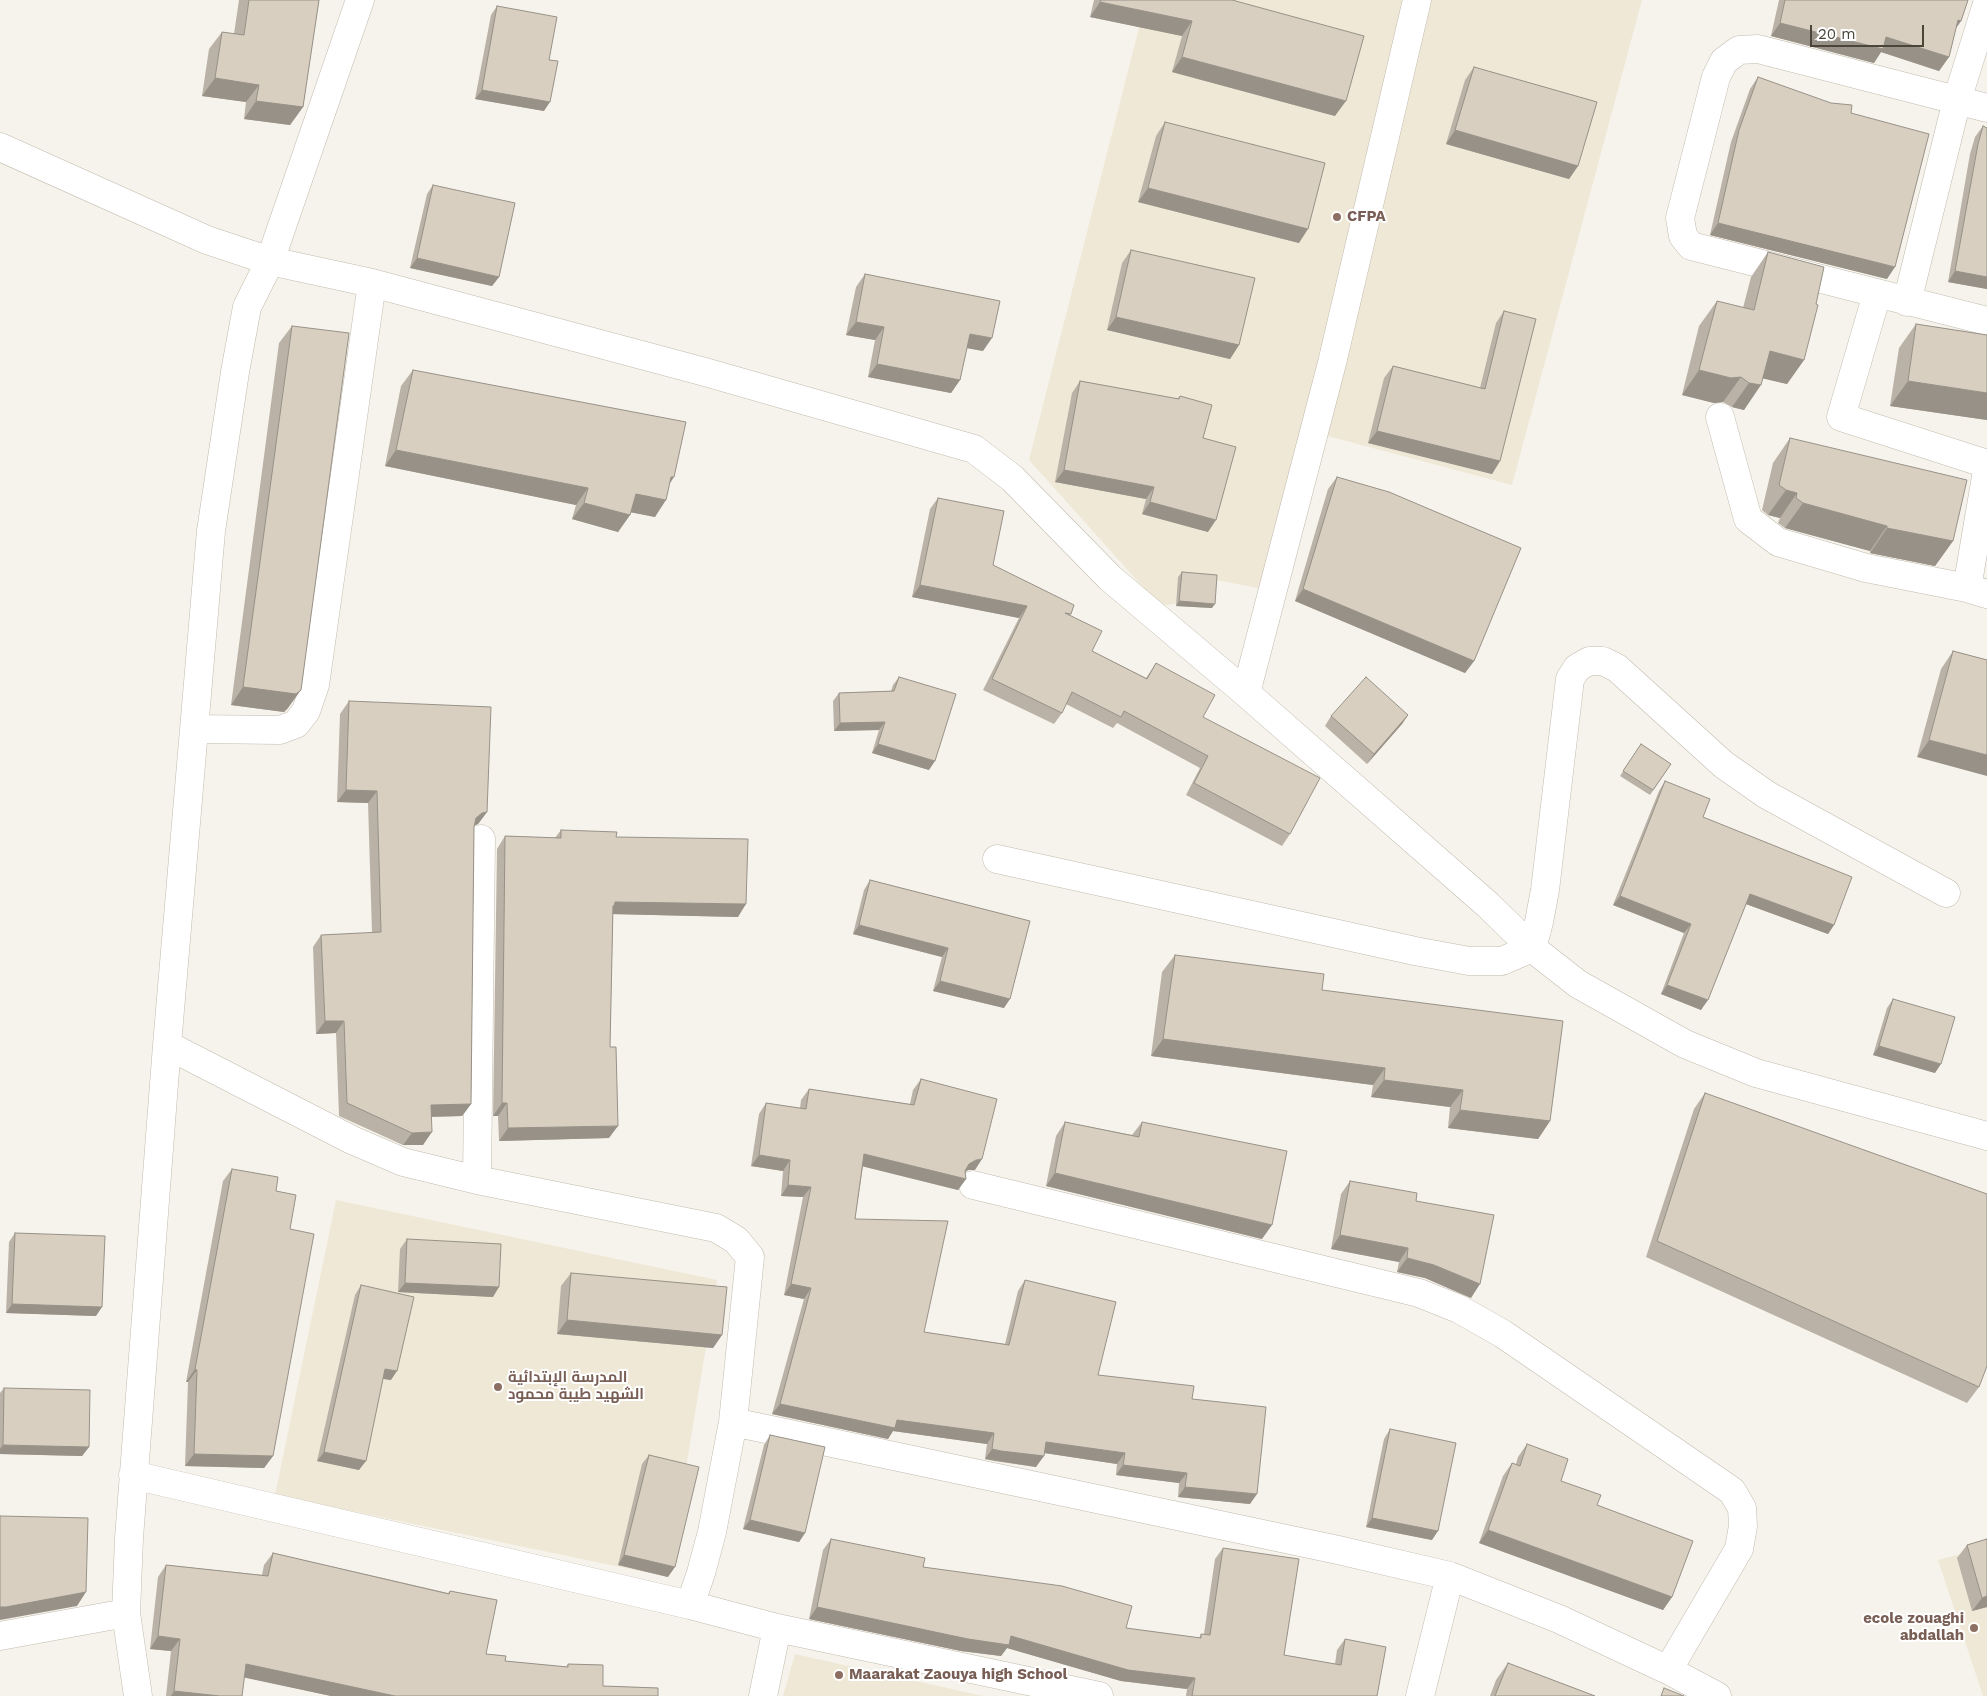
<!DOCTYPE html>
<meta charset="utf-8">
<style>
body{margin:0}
#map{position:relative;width:1987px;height:1696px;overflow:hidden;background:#f6f3ec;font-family:"Work Sans",sans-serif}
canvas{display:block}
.scale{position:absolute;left:1810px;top:25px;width:114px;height:22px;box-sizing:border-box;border:2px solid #4b4439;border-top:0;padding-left:6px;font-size:15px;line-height:18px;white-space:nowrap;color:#4b4439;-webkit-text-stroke:4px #fff;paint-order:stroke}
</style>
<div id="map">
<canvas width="1987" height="1696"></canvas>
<div class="scale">20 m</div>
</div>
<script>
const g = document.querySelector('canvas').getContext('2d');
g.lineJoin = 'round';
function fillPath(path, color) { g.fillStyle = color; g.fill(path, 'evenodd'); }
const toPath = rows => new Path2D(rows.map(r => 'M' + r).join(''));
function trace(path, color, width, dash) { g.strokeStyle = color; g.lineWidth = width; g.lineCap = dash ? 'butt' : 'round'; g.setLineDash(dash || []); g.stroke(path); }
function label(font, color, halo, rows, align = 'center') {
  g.font = font + ' "Work Sans",Cairo,sans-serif'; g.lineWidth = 4; g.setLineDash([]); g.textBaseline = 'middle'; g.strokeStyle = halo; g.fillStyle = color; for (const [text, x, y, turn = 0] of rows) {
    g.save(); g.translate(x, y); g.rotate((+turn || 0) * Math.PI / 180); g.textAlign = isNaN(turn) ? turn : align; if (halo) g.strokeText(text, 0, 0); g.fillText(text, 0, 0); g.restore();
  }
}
fillPath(toPath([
 [1146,0,1642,0,1512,485,1320,434,1273,591,1206,578,1194,601,1160,606,1029,460],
 [336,1200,717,1280,668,1577,275,1495],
 [1987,1547,1987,1696,1983,1696,1938,1560],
 [795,1654,983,1696,783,1696]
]), '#efe8d6');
const minor = toPath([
 [1987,108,1758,49,1739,50,1724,61,1716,77,1680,218,1683,236,1691,246,1987,321],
 [0,147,207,240,270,261,372,283,705,372,974,449,1012,478,1110,578,1246,693,1488,905,1532,948,1578,984,1685,1044,1756,1073,1987,1136],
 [1877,294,1841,417,1987,464],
 [1907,302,1957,100,1987,4],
 [1720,417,1748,519,1778,542,1866,568,1967,588,1987,594],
 [1967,588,1987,471],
 [1246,693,1332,363,1417,0],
 [194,729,280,730,296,724,306,711,315,685,372,283],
 [997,859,1415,951,1469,961,1502,961,1532,948,1539,922,1545,890,1570,679,1577,668,1589,661,1603,661,1617,668,1724,765,1767,795,1946,893],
 [477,1180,481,839],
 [973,1185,1419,1293,1459,1309,1503,1334,1732,1491,1742,1508,1743,1526,1739,1549,1668,1670],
 [733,1422,1338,1550,1450,1576,1559,1619,1668,1670,1717,1696],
 [133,1475,690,1605,701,1573,712,1532,733,1422,750,1257,736,1240,716,1228,477,1180,403,1162,352,1140,167,1045],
 [690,1605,777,1628,1099,1696],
 [0,1636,126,1613],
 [138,1696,126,1613,129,1538,167,1045,211,531,235,372,247,307,270,261,360,0],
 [763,1696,777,1628],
 [1420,1696,1450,1576]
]);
trace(minor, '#c2bbae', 29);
trace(minor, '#fff', 28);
fillPath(toPath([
 [239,0,319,0,303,107,290,125,244,119,246,102,202,96,209,49,222,32,234,34],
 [1094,0,1232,0,1335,116,1172,72,1182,36,1090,17],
 [1779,0,1968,0,1961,21,1956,28,1949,57,1939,71,1881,52,1874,63,1771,36],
 [497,6,549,60,544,111,475,99,491,15],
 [1474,67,1578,166,1569,179,1446,144,1465,80],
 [1758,77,1851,113,1887,279,1710,235,1731,142,1750,89],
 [1165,122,1299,243,1138,202,1156,136],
 [1983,126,1987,128,1987,289,1948,282,1970,154,1975,137],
 [433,185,499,277,492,286,410,268,427,194],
 [1131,250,1239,345,1230,359,1107,330,1122,263],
 [1768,252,1804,360,1787,384,1763,378,1744,410,1732,407,1723,402,1714,403,1682,395,1699,326,1717,301,1743,308,1751,277],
 [865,274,983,351,967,348,960,380,951,393,868,377,875,340,846,335,856,287],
 [1504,311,1500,461,1492,474,1368,443,1384,378,1393,366,1480,388,1496,323],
 [1916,324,1987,335,1987,420,1890,406,1899,348],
 [292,326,288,708,284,712,231,705,279,343],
 [413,370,669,485,655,517,631,512,630,515,618,532,572,519,576,505,385,466,401,386],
 [1080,381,1177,399,1180,396,1203,438,1208,532,1142,514,1146,499,1055,482,1072,393],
 [1790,438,1953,541,1935,566,1870,553,1870,551,1785,528,1778,523,1780,518,1768,515,1762,510,1773,463],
 [1337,477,1474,661,1465,673,1295,601,1328,489],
 [938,498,993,565,1071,614,1070,616,1092,651,1146,678,1156,663,1203,717,1290,834,1282,846,1186,795,1200,768,1117,723,1113,728,1066,704,1062,713,1054,724,983,690,1019,618,912,597,930,509],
 [1182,572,1212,608,1176,606,1178,577],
 [1953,651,1987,660,1917,757,1941,669],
 [899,677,929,770,872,753,879,730,834,731,833,701,839,693,891,691,893,685],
 [349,701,487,812,478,824,474,825,471,1104,462,1116,431,1117,423,1145,403,1145,339,1116,336,1033,316,1034,313,947,321,935,372,933,368,803,337,802,340,714],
 [1408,715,1402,724,1367,764,1325,726,1331,716],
 [1641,744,1671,764,1650,795,1620,776],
 [1665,781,1703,817,1834,925,1828,934,1746,904,1701,1010,1661,994,1684,933,1613,905,1659,791],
 [561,830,616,837,738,917,613,914,610,1047,609,1138,499,1141,498,1116,493,1116,497,849,505,836,555,838],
 [870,880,1030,921,1004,1008,933,991,942,957,853,934,864,890],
 [1175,955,1322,990,1550,1121,1538,1139,1448,1128,1450,1107,1371,1097,1373,1085,1151,1056,1162,972],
 [1893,999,1935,1073,1873,1055,1887,1008],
 [921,1079,975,1170,968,1170,965,1172,966,1179,958,1190,863,1166,855,1219,924,1332,1005,1344,1018,1291,1025,1280,1098,1375,1192,1399,1250,1504,1178,1497,1179,1483,1116,1475,1117,1464,1044,1453,1036,1467,994,1461,985,1459,987,1444,893,1431,888,1439,772,1414,804,1299,784,1295,803,1197,781,1196,783,1171,751,1166,759,1114,766,1103,800,1108,801,1100,809,1089,910,1104,913,1090],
 [1705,1093,1979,1387,1967,1403,1646,1257,1694,1109],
 [1065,1122,1132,1135,1142,1122,1262,1239,1046,1186,1056,1136],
 [232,1169,276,1191,290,1229,273,1456,264,1468,185,1466,188,1382,186,1382,223,1181],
 [1350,1181,1416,1201,1471,1298,1425,1278,1397,1272,1399,1262,1331,1249,1341,1194],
 [15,1233,96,1316,6,1313,9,1242],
 [407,1239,493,1297,398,1292,400,1249],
 [571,1273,722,1335,713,1348,557,1334,561,1286],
 [361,1285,391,1380,383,1379,359,1470,317,1461,355,1295],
 [4,1388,89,1447,82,1456,0,1454,0,1393],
 [1390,1429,1432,1540,1366,1527,1384,1439],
 [770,1435,805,1533,799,1542,743,1529,764,1445],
 [1527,1444,1561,1481,1597,1505,1672,1597,1663,1610,1479,1543,1503,1476,1512,1463,1516,1464,1518,1457],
 [649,1455,668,1577,618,1565,642,1464],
 [831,1539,1126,1628,1199,1638,1201,1634,1204,1634,1215,1559,1223,1548,1284,1655,1335,1664,1337,1650,1345,1639,1377,1696,1186,1696,1187,1689,1121,1681,1007,1648,1001,1656,961,1651,809,1619,823,1550],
 [1987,1539,1987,1607,1972,1611,1957,1558,1967,1545],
 [273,1553,448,1593,450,1591,497,1600,486,1654,506,1656,505,1661,566,1667,568,1664,603,1665,603,1686,658,1688,658,1696,331,1696,244,1677,242,1696,166,1696,171,1651,150,1649,158,1577,166,1565,262,1575,264,1565],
 [1508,1663,1595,1696,1490,1696,1496,1680]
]), '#bab2a6');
fillPath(toPath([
 [1100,2,1192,21,1182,36,1090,17],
 [1958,20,1961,21,1952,34],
 [1780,23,1886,37,1949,57,1939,71,1881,52,1874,63,1771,36],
 [1182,57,1346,101,1335,116,1172,72],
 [215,78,259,85,246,102,202,96],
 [482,90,550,102,544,111,475,99],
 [256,101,303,107,290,125,244,119],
 [1455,130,1578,166,1569,179,1446,144],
 [1148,188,1308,229,1299,243,1138,202],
 [1718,223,1895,267,1887,279,1710,235],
 [417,258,499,277,492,286,410,268],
 [1955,271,1987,277,1987,289,1948,282],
 [1116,317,1239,345,1230,359,1107,330],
 [856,322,884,327,875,340,846,335],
 [970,334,992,338,983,351,961,347],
 [1770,351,1804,360,1787,384,1752,376],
 [877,364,960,380,951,393,868,377],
 [1699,370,1741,377,1723,402,1714,403,1682,395],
 [1908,381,1987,393,1987,420,1890,406],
 [1749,383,1761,385,1744,410,1732,407],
 [1377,431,1500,461,1492,474,1368,443],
 [396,450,588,488,576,505,385,466],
 [1064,470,1154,487,1146,499,1055,482],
 [671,477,674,477,663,494],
 [1786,490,1797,493,1780,518,1768,515],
 [636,494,666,500,655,517,624,511],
 [1150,502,1216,520,1208,532,1142,514],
 [584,503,630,515,618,532,572,519],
 [1803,503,1887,526,1870,551,1785,528],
 [1887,528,1953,541,1935,566,1870,553],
 [920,585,1027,606,1019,618,912,597],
 [1303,589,1474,661,1465,673,1295,601],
 [1179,601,1215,604,1212,608,1176,606],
 [243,687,301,690,288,708,284,712,231,705],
 [1408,715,1402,724,1367,764,1374,754],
 [885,722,879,730,834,731,840,723],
 [1929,740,1987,755,1987,776,1917,757],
 [878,744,935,761,929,770,872,753],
 [346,790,377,791,368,803,337,802],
 [487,812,478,824,473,826,476,818,482,813],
 [1750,894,1834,925,1828,934,1743,903],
 [1620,896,1691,924,1684,933,1613,905],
 [615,902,746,904,738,917,609,914],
 [859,925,948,948,942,957,853,934],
 [940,981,1010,999,1004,1008,933,991],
 [1667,985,1708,1000,1701,1010,1661,994],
 [325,1021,344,1021,336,1033,316,1034],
 [1163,1039,1385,1068,1373,1085,1151,1056],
 [1879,1046,1941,1064,1935,1073,1873,1055],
 [1384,1080,1463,1090,1450,1107,1371,1097],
 [502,1103,507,1103,498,1116,493,1116],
 [471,1104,462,1116,422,1117,431,1105],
 [1460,1110,1550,1121,1538,1139,1448,1128],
 [618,1126,609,1138,499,1141,508,1128],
 [432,1132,423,1145,403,1145,412,1133],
 [864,1154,966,1179,958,1190,857,1165],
 [759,1155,790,1160,783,1171,751,1166],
 [982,1159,975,1170,968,1170,961,1175,969,1164,976,1160],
 [1055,1173,1272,1225,1262,1239,1046,1186],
 [788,1185,811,1187,803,1197,781,1196],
 [1340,1235,1408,1248,1399,1262,1331,1249],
 [1407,1258,1434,1265,1480,1284,1471,1298,1425,1278,1397,1272],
 [405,1283,499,1287,493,1297,398,1292],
 [791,1284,811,1288,804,1299,784,1295],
 [12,1304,102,1307,96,1316,6,1313],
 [567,1320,722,1335,713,1348,557,1334],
 [195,1369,197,1370,188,1382,186,1382],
 [385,1369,397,1371,391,1380,378,1378],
 [780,1404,897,1420,994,1433,987,1444,893,1431,888,1439,772,1414],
 [1046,1442,1125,1453,1117,1464,1038,1452],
 [3,1445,89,1447,82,1456,0,1454,0,1449],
 [992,1449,1044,1456,1036,1467,985,1459],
 [324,1452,366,1461,359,1470,317,1461],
 [194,1454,273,1456,264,1468,185,1466],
 [1123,1465,1187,1473,1179,1483,1116,1475],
 [1185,1487,1257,1494,1250,1504,1178,1497],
 [1372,1518,1438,1531,1432,1540,1366,1527],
 [750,1520,805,1533,799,1542,743,1529],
 [1488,1530,1672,1597,1663,1610,1479,1543],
 [624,1555,675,1567,668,1577,618,1565],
 [86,1592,77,1606,0,1620,0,1607],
 [1987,1596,1987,1607,1972,1611,1982,1598],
 [817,1607,1011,1636,1195,1678,1187,1689,1121,1681,1007,1648,1001,1656,961,1651,809,1619],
 [158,1636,180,1639,171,1651,150,1649],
 [246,1664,395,1696,331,1696,237,1676],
 [174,1691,220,1696,171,1696]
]), '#979187');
const building = toPath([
 [249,0,319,0,303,107,256,101,259,85,215,78,222,32,244,35,249,0],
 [1101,0,1232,0,1364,36,1346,101,1182,57,1192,21,1100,2,1101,0],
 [1785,0,1968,0,1961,21,1958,20,1949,57,1886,37,1883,49,1780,23,1785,0],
 [497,6,557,17,549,60,558,61,550,102,482,90,497,6],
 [1474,67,1597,102,1578,166,1455,130,1474,67],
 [1758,77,1831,103,1852,105,1851,113,1929,134,1895,267,1718,223,1739,130,1758,77],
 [1165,122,1325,163,1308,229,1148,188,1165,122],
 [1983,126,1987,128,1987,277,1955,271,1978,144,1983,126],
 [433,185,515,203,499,277,417,258,433,185],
 [1131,250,1255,278,1239,345,1116,317,1131,250],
 [1768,252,1824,267,1816,304,1818,305,1804,360,1770,351,1761,385,1749,383,1741,377,1731,378,1699,370,1717,301,1754,310,1768,252],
 [865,274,1000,301,992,338,970,334,960,380,877,364,884,327,856,322,865,274],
 [1504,311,1536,319,1500,461,1377,431,1393,366,1485,389,1504,311],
 [1916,324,1987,335,1987,393,1908,381,1916,324],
 [292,326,349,333,301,690,296,694,243,687,292,326],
 [413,370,686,422,674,477,671,477,666,500,636,494,630,515,584,503,588,488,396,450,413,370],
 [1080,381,1179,399,1180,396,1212,405,1203,438,1236,447,1216,520,1150,502,1154,487,1064,470,1080,381],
 [1790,438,1967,480,1953,541,1887,528,1887,526,1803,503,1796,498,1797,493,1786,490,1779,485,1790,438],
 [1337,477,1389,492,1521,548,1474,661,1303,589,1337,477],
 [938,498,1004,511,993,565,1074,605,1071,614,1065,613,1102,631,1092,651,1147,679,1156,663,1215,695,1203,717,1320,778,1290,834,1194,783,1208,756,1124,711,1121,717,1072,692,1062,713,992,679,1027,606,920,585,938,498],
 [1182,572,1217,575,1215,604,1179,601,1182,572],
 [1953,651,1987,660,1987,755,1929,740,1953,651],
 [899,677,956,694,935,761,878,744,885,722,840,723,839,693,894,691,899,677],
 [1366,677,1408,715,1374,754,1331,716,1366,677],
 [349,701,491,707,487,812,482,813,476,818,474,827,471,1104,431,1105,432,1132,412,1133,347,1103,344,1021,325,1021,321,935,381,932,377,791,346,790,349,701],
 [1641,744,1671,764,1653,790,1623,771,1641,744],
 [1665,781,1710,799,1703,817,1852,877,1834,925,1750,894,1708,1000,1667,985,1691,924,1620,896,1665,781],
 [561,830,617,832,616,837,748,839,746,904,615,902,614,906,613,906,610,1047,616,1047,618,1126,508,1128,507,1103,502,1103,505,836,561,838,561,830],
 [870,880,1030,921,1010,999,940,981,948,948,859,925,870,880],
 [1175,955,1324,974,1322,990,1563,1021,1550,1121,1460,1110,1463,1090,1384,1080,1385,1068,1163,1039,1175,955],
 [1893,999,1955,1017,1941,1064,1879,1046,1893,999],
 [921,1079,997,1099,982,1159,976,1160,969,1164,965,1171,966,1179,864,1154,855,1219,948,1221,924,1332,1009,1345,1025,1280,1116,1302,1098,1375,1194,1386,1192,1399,1266,1407,1257,1494,1185,1487,1187,1473,1123,1465,1125,1453,1046,1442,1044,1456,1001,1451,992,1449,994,1433,897,1420,895,1428,780,1404,811,1288,791,1284,811,1187,788,1185,790,1160,759,1155,766,1103,806,1109,809,1089,914,1105,921,1079],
 [1705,1093,1987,1194,1987,1366,1979,1387,1657,1241,1705,1093],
 [1065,1122,1139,1137,1142,1122,1287,1151,1272,1225,1055,1173,1065,1122],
 [232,1169,278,1177,276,1191,296,1195,290,1229,314,1234,273,1456,194,1454,197,1370,195,1369,232,1169],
 [1350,1181,1417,1193,1416,1201,1494,1215,1480,1284,1434,1265,1407,1258,1408,1248,1340,1235,1350,1181],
 [15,1233,105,1236,102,1307,12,1304,15,1233],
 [407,1239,501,1244,499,1287,405,1283,407,1239],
 [571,1273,727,1287,722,1335,567,1320,571,1273],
 [361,1285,414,1297,397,1371,385,1369,366,1461,324,1452,361,1285],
 [4,1388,90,1390,89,1447,3,1445,4,1388],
 [1390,1429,1456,1443,1438,1531,1372,1518,1390,1429],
 [770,1435,825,1447,805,1533,750,1520,770,1435],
 [1527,1444,1568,1459,1561,1481,1601,1495,1597,1505,1693,1541,1672,1597,1488,1530,1512,1463,1520,1466,1527,1444],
 [649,1455,699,1467,675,1567,624,1555,649,1455],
 [0,1516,88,1518,86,1592,6,1607,0,1607,0,1516],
 [831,1539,925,1558,923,1567,1062,1586,1132,1606,1126,1628,1201,1638,1201,1634,1210,1635,1223,1548,1299,1559,1284,1655,1341,1665,1345,1639,1386,1647,1377,1696,1192,1696,1195,1678,1128,1670,1011,1636,1009,1645,968,1639,817,1607,831,1539],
 [1987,1539,1987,1596,1982,1598,1967,1545,1987,1539],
 [273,1553,449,1594,450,1591,497,1600,486,1654,506,1656,505,1661,568,1667,568,1664,603,1665,603,1686,658,1688,658,1696,395,1696,246,1664,242,1696,220,1696,174,1691,180,1639,158,1636,166,1565,268,1576,273,1553],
 [1508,1663,1595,1696,1495,1696,1508,1663],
 [1664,1688,1684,1696,1661,1696,1664,1688]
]);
fillPath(building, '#d8cfc1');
trace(building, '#979187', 1);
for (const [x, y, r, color] of [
 [1337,217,5,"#8d6e63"],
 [498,1387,5,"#8d6e63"],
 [1974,1628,5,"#8d6e63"],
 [839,1675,5,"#8d6e63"]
]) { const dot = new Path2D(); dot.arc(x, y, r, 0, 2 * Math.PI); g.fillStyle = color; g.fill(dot); trace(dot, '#fff', 2); }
label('bold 15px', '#785e54', '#fff', [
 ["CFPA",1347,217],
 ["المدرسة الإبتدائية",508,1378],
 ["الشهيد طيبة محمود",508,1395],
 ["ecole zouaghi",1964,1619,"right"],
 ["abdallah",1964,1636,"right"],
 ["Maarakat Zaouya high School",849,1675]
], 'left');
</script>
